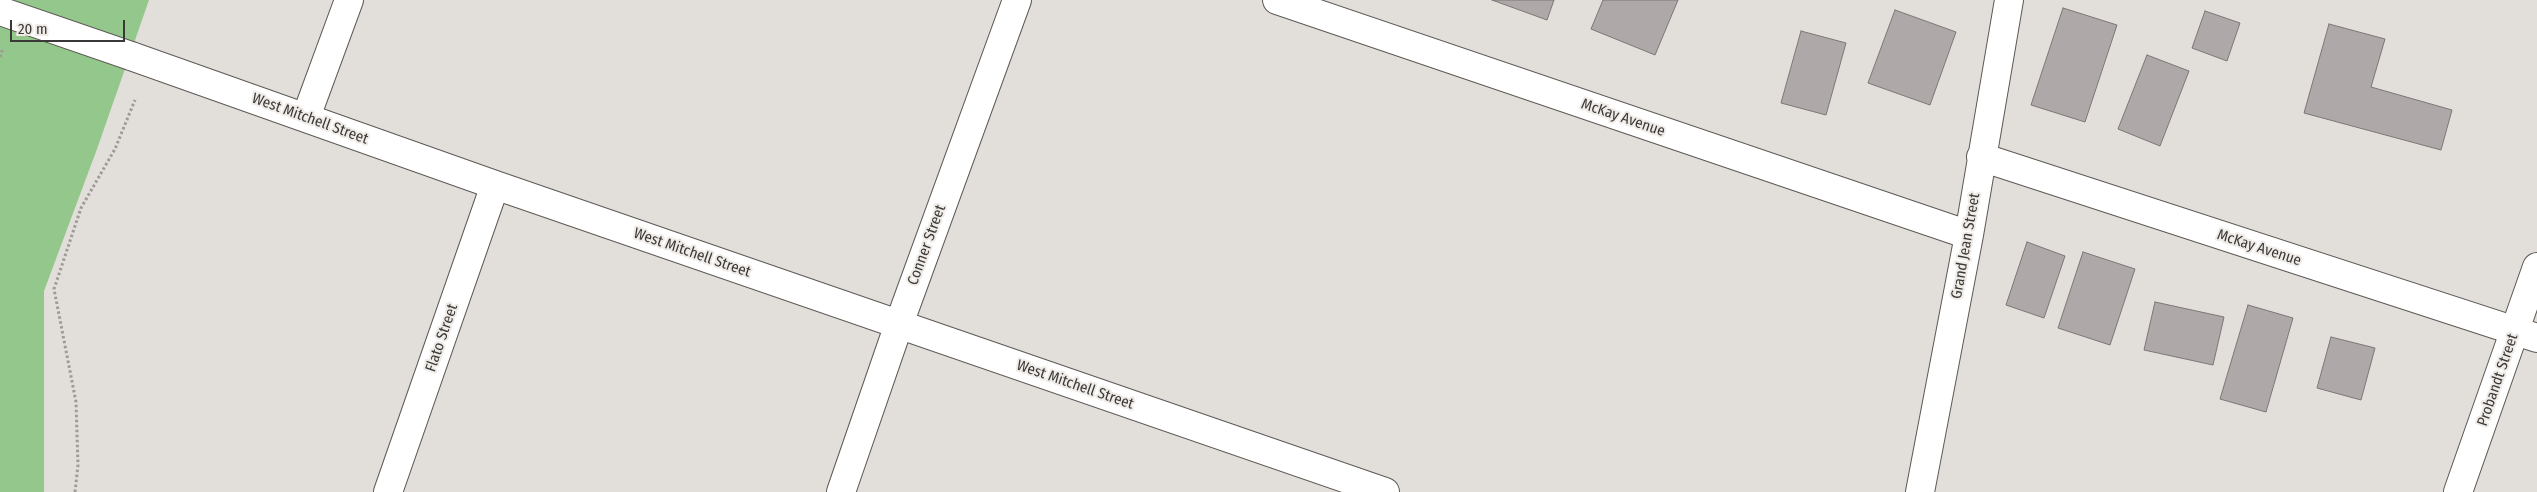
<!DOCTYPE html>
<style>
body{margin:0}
#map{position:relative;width:2537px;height:492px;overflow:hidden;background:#e2deda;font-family:"Fira Sans Condensed",sans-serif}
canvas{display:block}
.scale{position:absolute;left:10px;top:20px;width:115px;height:22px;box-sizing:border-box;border:2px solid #3b3937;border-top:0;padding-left:6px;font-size:15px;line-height:18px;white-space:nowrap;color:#3b3937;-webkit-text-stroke:4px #efebe7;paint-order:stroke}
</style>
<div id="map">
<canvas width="2537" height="492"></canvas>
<div class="scale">20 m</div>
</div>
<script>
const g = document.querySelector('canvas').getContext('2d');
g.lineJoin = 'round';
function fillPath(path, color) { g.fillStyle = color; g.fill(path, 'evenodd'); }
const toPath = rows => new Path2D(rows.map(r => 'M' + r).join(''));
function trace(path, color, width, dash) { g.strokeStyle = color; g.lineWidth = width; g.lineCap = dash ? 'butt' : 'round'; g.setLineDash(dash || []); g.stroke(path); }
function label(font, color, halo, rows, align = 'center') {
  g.font = font + ' "Fira Sans Condensed",sans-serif'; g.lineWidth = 4; g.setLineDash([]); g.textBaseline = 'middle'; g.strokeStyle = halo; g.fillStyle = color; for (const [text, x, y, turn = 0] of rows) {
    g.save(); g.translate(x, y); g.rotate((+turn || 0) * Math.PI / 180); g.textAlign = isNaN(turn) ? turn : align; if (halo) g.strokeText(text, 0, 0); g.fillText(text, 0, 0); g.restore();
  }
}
fillPath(toPath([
 [0,0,149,0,97,149,44,291,44,492,0,492]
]), '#93c78b');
const building = toPath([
 [1492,0,1554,0,1547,20,1492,0],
 [1603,0,1678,0,1655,55,1591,29,1603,0],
 [2063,8,2117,25,2085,122,2031,105,2063,8],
 [1895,10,1956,32,1930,105,1868,83,1895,10],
 [2205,11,2240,23,2227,61,2192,48,2205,11],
 [2329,24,2385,39,2371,87,2452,110,2441,150,2304,113,2329,24],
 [1801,31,1846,43,1826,115,1781,103,1801,31],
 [2147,55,2189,71,2160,146,2118,129,2147,55],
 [2027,242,2065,256,2044,318,2006,305,2027,242],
 [2083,252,2135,269,2110,345,2058,328,2083,252],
 [2155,302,2224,317,2213,365,2144,350,2155,302],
 [2248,305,2293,318,2266,412,2220,399,2248,305],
 [2331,337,2375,348,2361,400,2317,388,2331,337]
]);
fillPath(building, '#afa8a8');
trace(building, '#7c7676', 1);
const minor = toPath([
 [1277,0,1969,235],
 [131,56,495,185,1385,492],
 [306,117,349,0],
 [1981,157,2537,338],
 [388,492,495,185],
 [841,492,899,324,1017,0],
 [1920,492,1969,235,2009,0]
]);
const major = toPath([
 [2458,492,2537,267]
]);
trace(minor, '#5d5955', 30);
trace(major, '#5d5955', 30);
trace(toPath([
 [0,57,3,48],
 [75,492,78,465,76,402,54,289,81,208,115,149,135,100]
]), '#9d9a97', 3, [2.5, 2.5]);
trace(minor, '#fff', 28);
trace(major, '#fff', 28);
const minorBridge = toPath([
 [0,11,131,56]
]);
trace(minorBridge, '#5d5955', 30, []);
trace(minorBridge, '#fff', 28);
label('15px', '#3b3937', '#efebe7', [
 ["McKay Avenue",1623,118,19],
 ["West Mitchell Street",310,119,20],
 ["Conner Street",927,245,-70],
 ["Grand Jean Street",1966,246,-80],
 ["McKay Avenue",2259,248,18],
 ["West Mitchell Street",692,253,19],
 ["Flato Street",442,338,-71],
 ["Probandt Street",2498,380,-71],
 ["West Mitchell Street",1075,385,19]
]);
</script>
